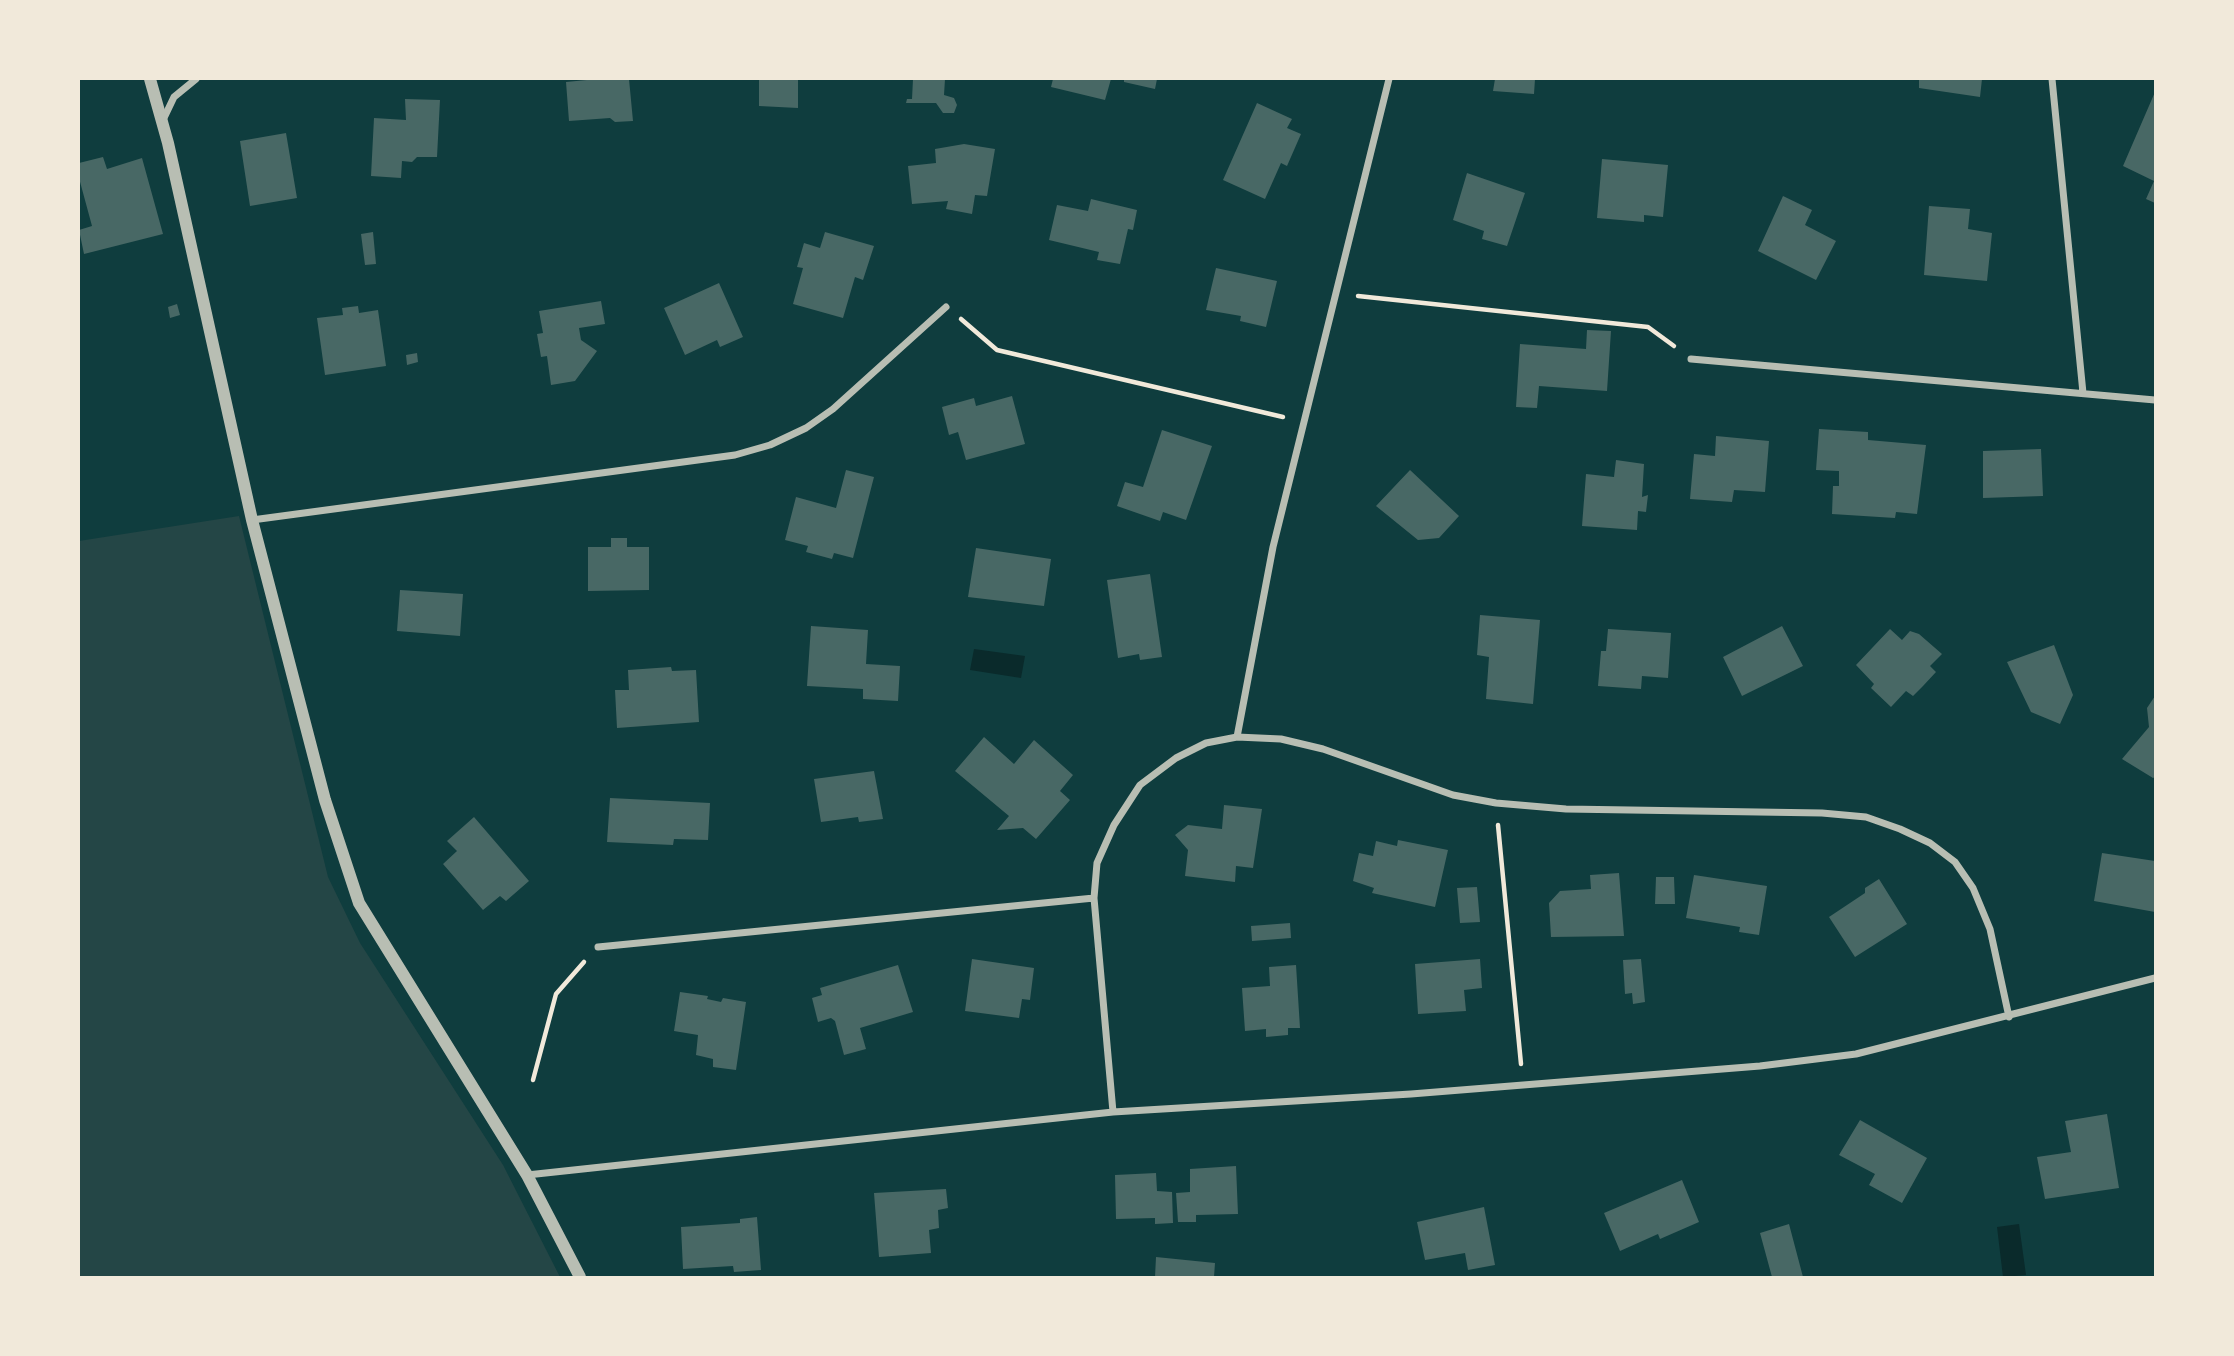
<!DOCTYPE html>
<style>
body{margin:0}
#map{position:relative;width:2234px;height:1356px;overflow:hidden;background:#0f3d3e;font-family:"Asap Condensed",sans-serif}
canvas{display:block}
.frame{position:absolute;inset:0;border:80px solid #f1e9da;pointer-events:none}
</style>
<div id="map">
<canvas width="2234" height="1356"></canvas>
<div class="frame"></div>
</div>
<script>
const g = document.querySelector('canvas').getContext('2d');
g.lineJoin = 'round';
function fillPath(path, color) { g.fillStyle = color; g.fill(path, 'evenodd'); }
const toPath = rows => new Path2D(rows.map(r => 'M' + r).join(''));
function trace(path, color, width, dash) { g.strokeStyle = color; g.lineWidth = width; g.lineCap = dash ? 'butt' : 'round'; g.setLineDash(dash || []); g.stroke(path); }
fillPath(toPath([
 [239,516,328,877,360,943,503,1165,560,1277,79,1277,79,541]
]), '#244646');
fillPath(toPath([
 [974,649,1025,656,1021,678,970,670],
 [2019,1224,2026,1275,2003,1277,1997,1227]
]), '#0a2a2b');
fillPath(toPath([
 [597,79,629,79,633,121,615,122,610,118,569,121,566,82],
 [759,79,798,79,798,108,759,106],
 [913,79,945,79,944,95,954,98,957,105,954,113,943,113,936,103,906,103,907,99,912,99],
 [1053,79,1111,79,1105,100,1051,87],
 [1124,79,1157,79,1155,89,1124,82],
 [1495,79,1535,79,1534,94,1493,91],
 [1919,79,1982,79,1980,97,1919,88],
 [2155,92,2155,203,2146,199,2154,181,2123,166],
 [405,99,440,100,437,157,417,157,412,162,402,161,401,178,371,176,374,118,406,120],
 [1257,103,1292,119,1287,128,1301,134,1287,166,1281,163,1265,199,1223,180],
 [286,133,297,198,250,206,240,141],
 [964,144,995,149,987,196,975,195,972,214,946,209,948,201,912,204,908,166,936,163,935,149],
 [103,157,107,169,142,158,163,234,84,254,79,230,92,226,79,178,79,163],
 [1602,159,1668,165,1663,217,1644,215,1644,222,1597,218],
 [1467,173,1525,193,1507,246,1482,239,1484,231,1453,220],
 [1783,196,1812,210,1805,225,1836,241,1816,280,1758,251],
 [1091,199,1137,210,1133,230,1128,229,1120,264,1097,260,1099,252,1049,240,1057,205,1088,211],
 [1929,206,1970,209,1968,229,1992,233,1987,281,1924,275],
 [373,232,376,264,365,265,361,234],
 [825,232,874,246,863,280,855,277,843,318,793,304,803,268,797,267,804,243,820,248],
 [1216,268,1277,281,1266,327,1240,321,1241,316,1206,310],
 [719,283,743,337,720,347,717,340,685,355,664,308],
 [601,301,605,324,579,328,581,340,597,351,575,381,551,385,547,356,541,357,537,334,543,333,539,311],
 [177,304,180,315,170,318,168,307],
 [358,306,359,313,378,310,386,366,325,375,317,318,343,315,342,308],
 [1587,330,1611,331,1607,391,1539,386,1537,408,1516,407,1520,344,1586,349],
 [417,353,418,362,407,365,406,355],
 [1012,396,1025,444,966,460,958,432,949,435,942,407,974,398,976,406],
 [1819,429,1868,432,1868,440,1926,445,1917,514,1896,512,1895,518,1832,514,1833,486,1839,486,1839,471,1816,470],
 [1162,430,1212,446,1186,520,1163,512,1160,521,1117,506,1125,482,1143,487],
 [1716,436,1769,441,1765,492,1734,490,1732,502,1690,499,1694,454,1715,456],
 [2041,449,2043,496,1983,498,1983,451],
 [1616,460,1644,464,1642,497,1648,495,1646,512,1638,511,1637,530,1582,526,1586,474,1614,477],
 [846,470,874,477,853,558,834,553,832,559,806,552,808,546,785,540,796,497,836,508],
 [1410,470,1459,516,1439,538,1418,540,1376,506],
 [611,538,627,538,627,547,649,547,649,590,588,591,588,547,611,547],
 [976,548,1051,559,1044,606,968,597],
 [1150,574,1162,657,1140,660,1139,654,1118,658,1107,580],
 [400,590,463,594,460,636,397,631],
 [1480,615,1540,620,1533,704,1486,699,1489,657,1477,655],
 [811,626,868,630,866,664,900,666,898,701,863,699,863,689,807,686],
 [1782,626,1803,666,1742,696,1723,657],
 [1608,629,1671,633,1668,678,1642,676,1641,689,1598,686,1601,651,1606,651],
 [1890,629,1902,640,1910,631,1919,634,1942,654,1930,666,1936,672,1923,686,1913,696,1906,691,1891,707,1871,688,1874,684,1856,665],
 [2054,645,2073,695,2060,724,2031,712,2007,662],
 [671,667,672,671,696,670,699,722,617,728,615,690,629,690,628,670],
 [2155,696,2155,777,2153,778,2122,759,2149,727,2147,708],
 [984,737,1014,764,1034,740,1073,775,1060,791,1070,800,1036,839,1023,828,997,830,1009,816,955,771],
 [874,771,883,819,859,822,858,817,821,822,814,779],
 [610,798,710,803,708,840,674,839,673,845,607,842],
 [1224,805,1262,809,1253,868,1236,866,1235,882,1185,876,1188,850,1175,835,1188,825,1222,829],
 [474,817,529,881,506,901,500,896,483,910,443,864,457,851,447,841],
 [1398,840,1448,850,1435,907,1372,893,1374,888,1353,881,1359,853,1373,856,1376,841,1397,846],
 [2102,853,2155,861,2155,912,2094,901],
 [1619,873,1624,936,1551,937,1549,903,1560,891,1591,889,1590,875],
 [1694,875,1767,886,1759,935,1739,932,1740,927,1686,918],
 [1656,877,1674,877,1675,904,1655,904],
 [1879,879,1907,924,1855,957,1829,917,1865,893,1865,888],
 [1477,887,1480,922,1460,923,1457,888],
 [1290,923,1291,938,1252,941,1251,926],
 [972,959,1034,968,1030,1000,1022,999,1019,1018,965,1011],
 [1480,959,1482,988,1464,990,1466,1011,1418,1014,1415,964],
 [1641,959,1645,1002,1633,1004,1632,993,1625,994,1623,960],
 [898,965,913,1012,860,1028,866,1049,844,1055,835,1021,831,1018,818,1022,812,998,822,995,820,988],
 [1296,965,1300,1028,1288,1028,1288,1035,1266,1037,1266,1029,1245,1031,1242,988,1270,986,1269,967],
 [680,992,708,996,707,999,721,1002,723,998,746,1002,736,1070,713,1067,713,1059,696,1055,698,1035,674,1031],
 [2107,1114,2119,1188,2045,1199,2037,1157,2071,1152,2065,1121],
 [1860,1120,1927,1158,1902,1203,1869,1185,1875,1174,1839,1155],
 [1236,1166,1238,1214,1196,1215,1196,1222,1178,1222,1176,1193,1190,1192,1190,1169],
 [1156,1173,1157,1191,1172,1192,1173,1223,1155,1224,1155,1218,1116,1219,1115,1175],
 [1682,1180,1699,1222,1660,1239,1658,1234,1620,1251,1604,1213],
 [946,1189,948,1208,938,1210,939,1228,929,1230,931,1253,879,1257,874,1193],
 [1484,1207,1495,1265,1468,1270,1465,1253,1425,1260,1417,1222],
 [757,1217,761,1270,734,1272,733,1266,683,1269,681,1227,740,1223,740,1219],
 [1789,1224,1803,1277,1772,1277,1760,1233],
 [1156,1257,1215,1263,1214,1277,1155,1277]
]), '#486865');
trace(toPath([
 [1358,296,1648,327,1674,346],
 [961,319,997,350,1283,417],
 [1498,825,1521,1064],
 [533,1080,556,994,584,962]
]), '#f1e9da', 4.5);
trace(toPath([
 [2052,79,2083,393],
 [163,120,174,97,196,79],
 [1691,359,2155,400],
 [252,520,735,455,770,445,806,428,833,409,946,307],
 [1237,737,1273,547,1389,79],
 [598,947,1094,898],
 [1113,1112,1094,898,1097,863,1114,825,1140,785,1176,758,1206,743,1237,737,1281,739,1323,749,1453,795,1496,803,1566,809,1822,813,1866,817,1900,829,1930,843,1955,862,1973,888,1990,929,2009,1017],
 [527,1175,1113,1112,1411,1094,1760,1066,1856,1054,2155,978]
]), '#b8beb3', 7);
trace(toPath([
 [150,79,168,143,252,520,325,800,359,903,527,1175,580,1277]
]), '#b8beb3', 12);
</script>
